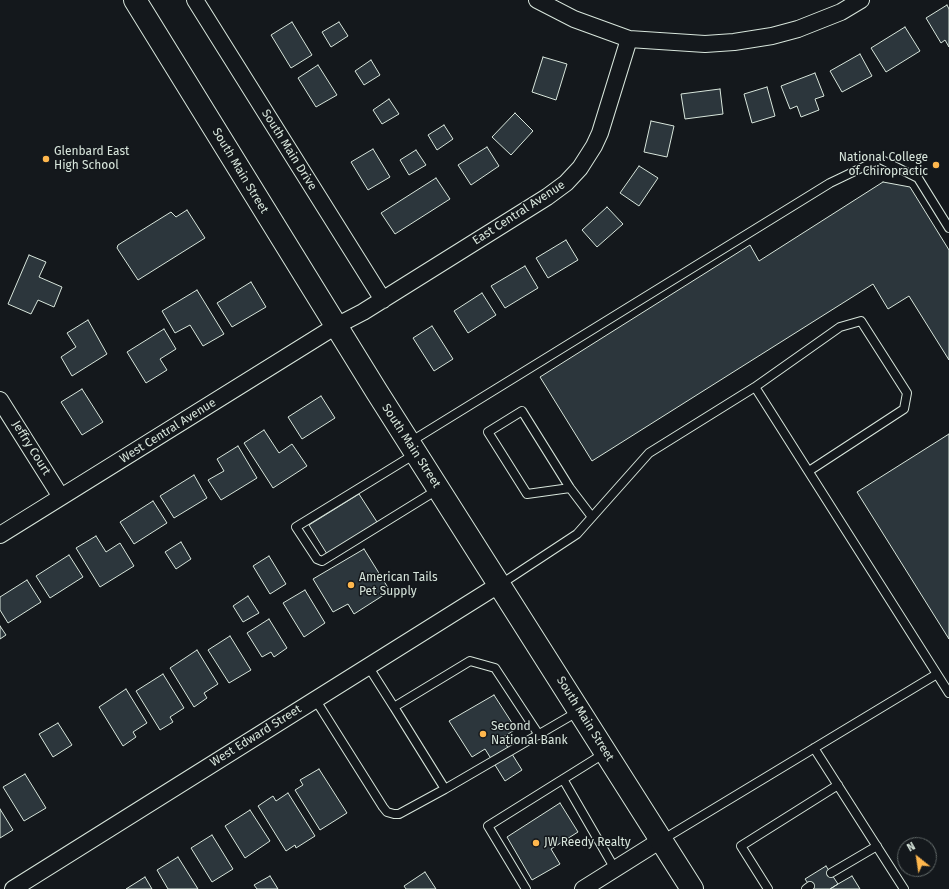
<!DOCTYPE html>
<style>
body{margin:0}
#map{position:relative;width:949px;height:889px;overflow:hidden;background:#14181c;font-family:"Fira Sans",sans-serif}
canvas{display:block}
.north{position:absolute;left:897px;top:837px;width:40px;height:40px;box-sizing:border-box;background:#14181c;border:1px solid #626a69;border-radius:50%;rotate:330deg;font-size:11px;font-weight:700;line-height:16px;text-align:center;color:#d8e6dc}
.north::after{content:'';display:block;margin:auto;width:14px;height:18px;background:#ffb74d;clip-path:polygon(50% 0,100% 100%,50% 72%,0 100%)}
</style>
<div id="map">
<canvas width="949" height="889"></canvas>
<div class="north">N</div>
</div>
<script>
const g = document.querySelector('canvas').getContext('2d');
g.lineJoin = 'round';
function fillPath(path, color) { g.fillStyle = color; g.fill(path, 'evenodd'); }
const toPath = rows => new Path2D(rows.map(r => 'M' + r).join(''));
function trace(path, color, width, dash) { g.strokeStyle = color; g.lineWidth = width; g.lineCap = dash ? 'butt' : 'round'; g.setLineDash(dash || []); g.stroke(path); }
function label(font, color, halo, rows, align = 'center') {
  g.font = font + ' "Fira Sans",sans-serif'; g.lineWidth = 3; g.setLineDash([]); g.textBaseline = 'middle'; g.strokeStyle = halo; g.fillStyle = color; for (const [text, x, y, turn = 0] of rows) {
    g.save(); g.translate(x, y); g.rotate((+turn || 0) * Math.PI / 180); g.textAlign = isNaN(turn) ? turn : align; if (halo) g.strokeText(text, 0, 0); g.fillText(text, 0, 0); g.restore();
  }
}
const building = toPath([
 [947,5,949,9,949,47,945,40,941,43,926,18,947,5],
 [292,22,312,55,291,68,271,35,292,22],
 [339,22,348,36,331,47,322,32,339,22],
 [905,27,920,51,886,72,871,48,905,27],
 [860,54,872,76,842,92,830,71,860,54],
 [543,57,567,64,556,100,532,92,543,57],
 [371,60,380,75,364,85,355,71,371,60],
 [318,65,337,95,316,107,298,78,318,65],
 [815,73,824,96,815,99,819,110,801,117,797,106,790,109,781,86,815,73],
 [767,87,775,116,752,123,744,94,767,87],
 [720,89,723,114,685,119,681,94,720,89],
 [389,99,399,114,382,124,373,110,389,99],
 [515,113,533,131,511,155,492,137,515,113],
 [651,121,674,126,667,157,644,152,651,121],
 [444,125,453,139,437,150,428,135,444,125],
 [487,147,499,166,471,185,458,165,487,147],
 [373,149,390,177,368,190,351,162,373,149],
 [416,150,426,165,409,175,400,160,416,150],
 [639,166,658,178,639,206,620,193,639,166],
 [436,178,450,199,395,234,381,213,436,178],
 [883,182,910,187,949,250,949,360,909,296,888,309,873,284,592,461,540,377,750,245,759,261,883,182],
 [607,207,623,224,597,247,582,230,607,207],
 [187,210,205,238,138,280,117,248,118,245,171,212,176,217,187,210],
 [566,240,578,260,548,278,536,258,566,240],
 [29,255,46,262,39,277,62,287,54,307,38,300,31,314,8,304,29,255],
 [525,266,538,288,505,308,491,286,525,266],
 [251,282,266,307,232,327,217,303,251,282],
 [197,290,224,334,203,346,190,325,175,333,162,311,197,290],
 [482,293,496,315,468,333,454,311,482,293],
 [88,320,107,354,72,376,61,357,76,347,67,333,88,320],
 [432,326,453,359,434,371,413,338,432,326],
 [164,329,176,349,160,359,167,370,146,383,127,352,164,329],
 [82,389,103,422,82,435,61,402,82,389],
 [321,396,335,418,302,439,288,417,321,396],
 [264,430,279,453,292,444,307,466,273,488,244,443,264,430],
 [949,434,949,639,857,492,949,434],
 [238,446,257,478,221,500,208,480,224,471,217,459,238,446],
 [194,475,207,498,174,518,160,496,194,475],
 [359,494,377,522,327,554,309,525,359,494],
 [153,501,167,523,134,544,120,522,153,501],
 [96,536,106,552,120,543,134,566,100,587,76,548,96,536],
 [181,542,191,559,176,569,165,552,181,542],
 [364,549,390,591,354,614,348,604,333,612,313,579,364,549],
 [69,555,83,577,50,598,36,576,69,555],
 [269,556,286,584,270,594,253,566,269,556],
 [27,580,41,602,8,623,0,610,0,597,27,580],
 [305,590,325,623,304,637,283,603,305,590],
 [248,596,259,613,243,622,233,606,248,596],
 [269,619,287,648,274,657,271,652,262,657,247,633,269,619],
 [0,626,6,635,0,639,0,626],
 [230,636,251,670,229,683,208,650,230,636],
 [197,650,218,684,204,693,207,698,194,707,170,668,197,650],
 [163,674,184,708,170,717,173,722,160,730,136,691,163,674],
 [126,689,147,723,133,732,136,737,123,746,99,707,126,689],
 [494,695,516,729,502,738,522,770,505,781,485,749,472,757,449,721,494,695],
 [58,723,72,745,53,757,39,734,58,723],
 [319,769,347,813,320,830,295,790,303,785,300,780,319,769],
 [25,774,46,808,24,821,3,787,25,774],
 [288,793,315,836,296,848,295,845,286,851,258,806,273,796,276,801,288,793],
 [560,803,578,832,551,849,560,864,532,880,507,837,560,803],
 [0,809,13,830,0,838,0,809],
 [250,810,270,841,245,858,225,826,250,810],
 [212,835,233,869,212,882,191,848,212,835],
 [178,857,198,889,168,889,157,870,178,857],
 [826,866,838,884,830,889,812,889,805,879,826,866],
 [425,872,436,889,406,889,404,886,425,872],
 [270,876,278,889,257,889,254,885,270,876],
 [852,876,860,889,830,889,838,884,852,876],
 [145,877,152,889,126,889,145,877]
]);
fillPath(building, '#2c363c');
trace(building, '#d8e6dc', 1);
const lane = toPath([
 [755,387,840,327,861,321,907,393,904,409,809,471],
 [410,442,830,183,880,159,918,178,949,228],
 [415,454,296,527,317,559,322,561,437,490],
 [570,488,527,494,488,432,522,411,570,488,592,517],
 [501,584,577,534,649,453,755,387,949,693],
 [368,666,394,707,470,661,495,668,539,735],
 [315,699,383,807,387,812,394,814,399,814,445,789,579,711],
 [394,707,445,789],
 [814,748,904,889],
 [563,779,615,869],
 [662,840,937,674],
 [831,873,877,846],
 [526,889,488,826,605,753],
 [768,889,741,846,838,785],
 [806,889,810,886]
]);
const street = toPath([
 [195,0,383,300],
 [537,0,574,19,629,39,705,44,734,42,772,36,798,29,841,12,861,0],
 [0,400,61,497],
 [0,535,336,326,363,312,547,197,566,183,580,168,594,146,600,133,629,39],
 [13,889,500,584],
 [583,889,661,840]
]);
const secondary = toPath([
 [135,0,377,392,692,889]
]);
trace(lane, '#d8e6dc', 10);
trace(street, '#d8e6dc', 18);
trace(secondary, '#d8e6dc', 24);
trace(lane, '#14181c', 8);
trace(street, '#14181c', 16);
trace(secondary, '#14181c', 22);
for (const [x, y, r, color] of [
 [46,159,4,"#ffb74d"],
 [936,165,4,"#ffb74d"],
 [351,585,4,"#ffb74d"],
 [483,734,4,"#ffb74d"],
 [536,843,4,"#ffb74d"]
]) { const dot = new Path2D(); dot.arc(x, y, r, 0, 2 * Math.PI); g.fillStyle = color; g.fill(dot); trace(dot, '#14181c', 1.5); }
label('12px', '#d8e6dc', '#14181c', [
 ["South Main Drive",289,150,58],
 ["South Main Street",240,171,59],
 ["East Central Avenue",519,213,-33],
 ["West Central Avenue",168,431,-32],
 ["South Main Street",411,446,57],
 ["Jeffry Court",31,448,58],
 ["South Main Street",585,719,58],
 ["West Edward Street",256,736,-32]
]);
label('12px', '#d8e6dc', '#14181c', [
 ["Glenbard East",54,152],
 ["High School",54,166],
 ["National College",928,158,"right"],
 ["of Chiropractic",928,172,"right"],
 ["American Tails",359,578],
 ["Pet Supply",359,592],
 ["Second",491,727],
 ["National Bank",491,741],
 ["JW Reedy Realty",544,843]
], 'left');
</script>
